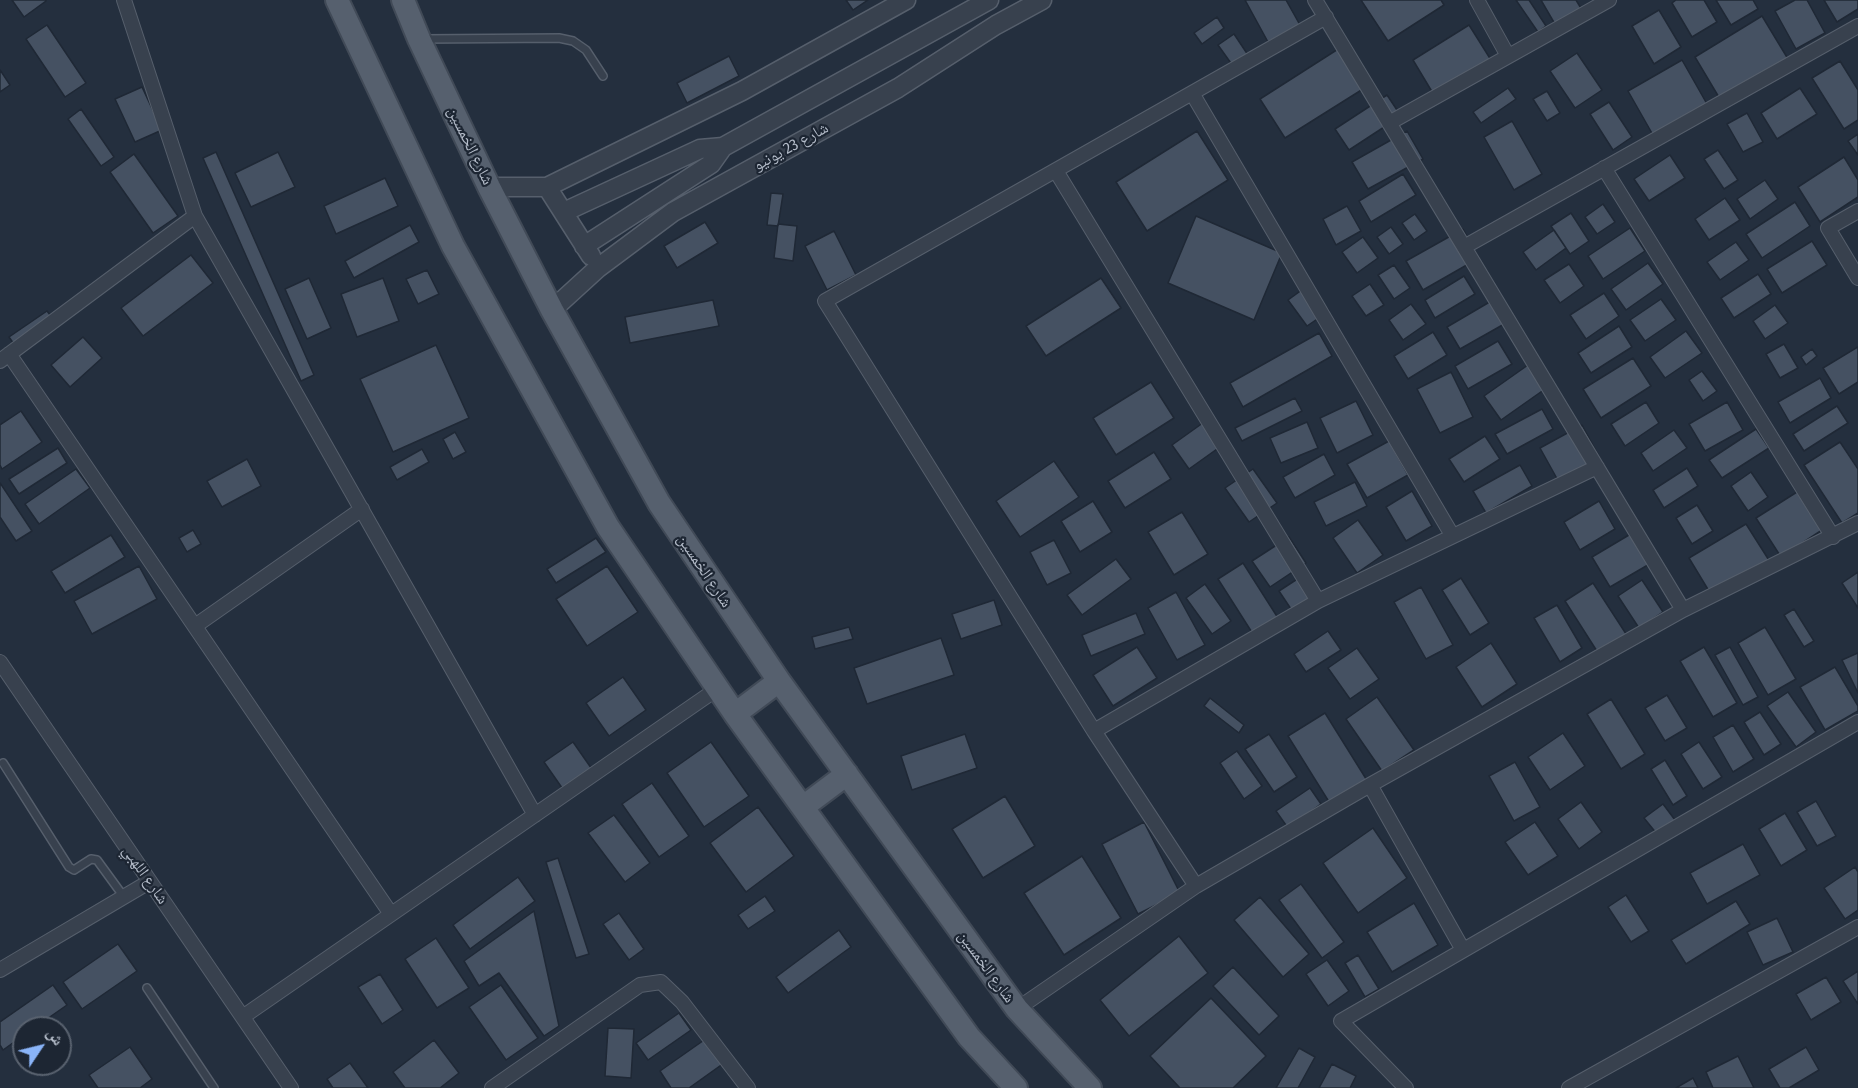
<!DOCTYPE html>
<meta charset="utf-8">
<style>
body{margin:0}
#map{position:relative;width:1858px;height:1088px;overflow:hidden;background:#242f3e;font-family:"Fira Sans Condensed","Noto Naskh Arabic",sans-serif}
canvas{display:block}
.north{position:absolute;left:12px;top:1016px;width:60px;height:60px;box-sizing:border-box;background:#1d2633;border:2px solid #59626f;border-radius:50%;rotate:55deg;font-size:16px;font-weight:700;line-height:24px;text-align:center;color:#b4bcc9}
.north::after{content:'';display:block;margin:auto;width:21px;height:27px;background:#8ab4f8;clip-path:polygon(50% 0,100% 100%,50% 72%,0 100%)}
</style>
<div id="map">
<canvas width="1858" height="1088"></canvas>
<div class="north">ش</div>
</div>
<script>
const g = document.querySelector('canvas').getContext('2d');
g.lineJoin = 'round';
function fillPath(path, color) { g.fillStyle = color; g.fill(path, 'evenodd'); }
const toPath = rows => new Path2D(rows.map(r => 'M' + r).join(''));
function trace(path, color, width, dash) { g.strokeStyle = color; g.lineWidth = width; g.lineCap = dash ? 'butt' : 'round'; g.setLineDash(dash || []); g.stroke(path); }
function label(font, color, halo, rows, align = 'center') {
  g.font = font + ' "Fira Sans Condensed","Noto Naskh Arabic",sans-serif'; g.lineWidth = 4.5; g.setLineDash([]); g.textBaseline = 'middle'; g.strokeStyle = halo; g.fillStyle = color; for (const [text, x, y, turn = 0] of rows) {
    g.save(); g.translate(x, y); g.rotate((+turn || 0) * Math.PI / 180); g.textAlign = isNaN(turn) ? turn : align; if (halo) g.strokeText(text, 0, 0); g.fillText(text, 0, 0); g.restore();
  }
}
const building = toPath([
 [12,0,46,0,46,1,24,17,12,0],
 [846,0,868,0,853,10,846,0],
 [1245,0,1286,0,1300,25,1268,42,1245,0],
 [1361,0,1441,0,1444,5,1388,41,1361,0],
 [1516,0,1529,0,1546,26,1538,32,1516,0],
 [1541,0,1576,0,1585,15,1559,31,1541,0],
 [1676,0,1704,0,1717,22,1692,37,1672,3,1676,0],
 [1716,0,1753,0,1758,9,1731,25,1716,0],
 [1795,0,1807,0,1825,33,1796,49,1775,11,1795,0],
 [1824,0,1858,0,1858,9,1837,22,1824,0],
 [1659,10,1681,47,1654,64,1632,26,1659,10],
 [1762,16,1788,59,1720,99,1695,57,1762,16],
 [1217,17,1224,28,1202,44,1194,33,1217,17],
 [47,25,86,83,65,97,26,39,47,25],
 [1469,25,1491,60,1434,95,1413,60,1469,25],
 [1234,34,1248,55,1233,66,1218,45,1234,34],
 [1346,44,1371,84,1285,138,1260,99,1346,44],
 [1577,53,1602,90,1575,108,1550,71,1577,53],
 [729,56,739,76,687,103,677,83,729,56],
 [1682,60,1707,104,1653,135,1628,91,1682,60],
 [1840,61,1858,90,1858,120,1844,129,1812,78,1840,61],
 [0,70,10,85,0,92,0,70],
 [142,87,162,130,135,142,115,99,142,87],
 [1508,88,1516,99,1481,123,1473,112,1508,88],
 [1800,88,1817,114,1777,139,1761,113,1800,88],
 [1547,91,1560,113,1547,121,1533,99,1547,91],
 [1387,95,1401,116,1349,150,1335,129,1387,95],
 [1609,102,1632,137,1613,150,1590,114,1609,102],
 [81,109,114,157,101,166,68,119,81,109],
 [1747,113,1763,142,1743,152,1727,124,1747,113],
 [1512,121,1542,174,1514,190,1484,137,1512,121],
 [1197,131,1228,180,1147,231,1116,182,1197,131],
 [1407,131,1423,159,1368,189,1352,162,1407,131],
 [1858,134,1858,155,1848,141,1858,134],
 [1718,150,1738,180,1724,189,1704,159,1718,150],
 [216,152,314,375,301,381,203,158,216,152],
 [278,152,295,187,251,207,235,173,278,152],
 [134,154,178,216,153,233,110,172,134,154],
 [1670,155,1685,178,1649,201,1634,179,1670,155],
 [1844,157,1858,180,1858,197,1820,222,1798,187,1844,157],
 [1403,174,1416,195,1371,222,1359,201,1403,174],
 [385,178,398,206,336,234,324,206,385,178],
 [1765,180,1778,199,1750,219,1737,199,1765,180],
 [771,193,783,194,778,226,767,225,771,193],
 [1725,198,1740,220,1709,240,1695,219,1725,198],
 [1795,202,1810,226,1762,258,1746,234,1795,202],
 [1603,204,1615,222,1597,234,1585,217,1603,204],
 [1347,206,1361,231,1336,245,1323,219,1347,206],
 [1571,213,1589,241,1570,254,1551,226,1571,213],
 [1415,214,1427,231,1414,240,1402,223,1415,214],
 [1196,216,1282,253,1254,320,1168,283,1196,216],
 [705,222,718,243,677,268,664,246,705,222],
 [778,224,797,226,793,261,774,258,778,224],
 [410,225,419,242,354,278,345,261,410,225],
 [1391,227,1403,244,1389,254,1377,237,1391,227],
 [1630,228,1645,251,1603,279,1588,256,1630,228],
 [1463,229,1479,258,1423,290,1406,261,1463,229],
 [1554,230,1566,248,1536,270,1523,252,1554,230],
 [834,231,856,275,827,290,805,246,834,231],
 [1363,237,1378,258,1357,273,1342,252,1363,237],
 [1812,241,1827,265,1782,293,1767,269,1812,241],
 [1736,242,1749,260,1720,280,1707,262,1736,242],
 [191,255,213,283,143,336,121,308,191,255],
 [1648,263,1663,284,1626,310,1611,289,1648,263],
 [1569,264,1584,286,1560,303,1544,280,1569,264],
 [1394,265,1410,288,1394,299,1378,275,1394,265],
 [427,270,439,294,418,304,406,279,427,270],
 [1758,274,1771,294,1734,318,1721,298,1758,274],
 [1464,276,1475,294,1435,318,1425,300,1464,276],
 [309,278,331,328,307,339,285,289,309,278],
 [383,278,399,321,357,337,341,294,383,278],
 [1101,278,1121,308,1046,356,1026,326,1101,278],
 [1310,284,1329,311,1307,326,1288,300,1310,284],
 [1370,284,1384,305,1366,316,1352,296,1370,284],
 [1604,293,1619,316,1586,339,1570,315,1604,293],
 [1661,299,1676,320,1645,341,1630,320,1661,299],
 [713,300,719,326,630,343,625,317,713,300],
 [1493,300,1506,323,1460,349,1447,327,1493,300],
 [1411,304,1426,324,1403,340,1389,320,1411,304],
 [1775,305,1788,323,1765,339,1753,321,1775,305],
 [47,311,54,320,16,347,9,337,47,311],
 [1619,326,1632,347,1591,373,1578,353,1619,326],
 [1686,331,1702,353,1665,378,1650,357,1686,331],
 [1433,332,1447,355,1408,379,1394,356,1433,332],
 [1319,333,1332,356,1243,407,1230,383,1319,333],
 [83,337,102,358,70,387,51,365,83,337],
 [1498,341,1512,364,1468,389,1455,366,1498,341],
 [1784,344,1798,368,1780,378,1766,354,1784,344],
 [436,345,469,418,393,452,360,379,436,345],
 [1858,347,1858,382,1839,394,1823,368,1858,347],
 [1812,349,1817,356,1806,365,1801,357,1812,349],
 [1633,358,1651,386,1601,418,1583,389,1633,358],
 [1528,365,1545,389,1501,420,1484,396,1528,365],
 [1702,371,1717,391,1703,401,1689,380,1702,371],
 [1451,372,1473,417,1440,433,1417,389,1451,372],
 [1820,378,1831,398,1790,423,1778,402,1820,378],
 [1151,382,1174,418,1116,455,1093,418,1151,382],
 [1295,398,1302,411,1242,441,1235,428,1295,398],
 [1356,401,1373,435,1337,453,1320,418,1356,401],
 [1646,402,1659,423,1625,446,1611,424,1646,402],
 [1727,402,1743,430,1705,451,1689,424,1727,402],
 [1837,406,1848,423,1804,451,1793,434,1837,406],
 [1542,409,1553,429,1507,454,1495,434,1542,409],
 [21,411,42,442,2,469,0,465,0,425,21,411],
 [1207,420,1224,444,1189,469,1172,445,1207,420],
 [1307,422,1318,448,1281,463,1270,438,1307,422],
 [1582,425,1602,462,1560,484,1540,448,1582,425],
 [1756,429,1769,448,1722,478,1709,460,1756,429],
 [1674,430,1687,448,1653,471,1641,453,1674,430],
 [455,432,466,452,453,459,443,439,455,432],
 [1485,436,1500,459,1464,482,1449,459,1485,436],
 [1389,441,1408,475,1367,498,1347,464,1389,441],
 [1840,442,1858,469,1858,513,1842,523,1804,465,1840,442],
 [58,448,67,463,19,494,9,479,58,448],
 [422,449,429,462,397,480,390,467,422,449],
 [1154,452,1171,479,1125,508,1108,481,1154,452],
 [1324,454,1335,475,1295,498,1283,477,1324,454],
 [247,459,261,486,222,507,207,481,247,459],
 [1054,461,1079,497,1020,537,996,501,1054,461],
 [1520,465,1532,486,1486,513,1473,491,1520,465],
 [1687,468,1698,486,1664,508,1653,490,1687,468],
 [76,469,90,488,39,524,25,504,76,469],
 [1253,469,1277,503,1249,522,1225,488,1253,469],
 [1751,472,1768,497,1748,511,1731,486,1751,472],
 [1355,482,1367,506,1326,526,1314,502,1355,482],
 [0,483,32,531,16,541,0,517,0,483],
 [1412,491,1432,526,1406,541,1386,507,1412,491],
 [1797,492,1822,530,1781,557,1756,518,1797,492],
 [1093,501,1112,532,1080,552,1061,521,1093,501],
 [1599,501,1615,529,1580,550,1564,522,1599,501],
 [1697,505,1713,531,1692,544,1676,518,1697,505],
 [1182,512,1208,554,1174,575,1148,532,1182,512],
 [1358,520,1383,555,1357,573,1333,538,1358,520],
 [1746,524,1772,565,1715,601,1689,558,1746,524],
 [193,530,201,544,187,552,179,538,193,530],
 [1634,532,1653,562,1610,587,1592,557,1634,532],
 [111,535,125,557,65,593,51,571,111,535],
 [1289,537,1306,563,1270,587,1252,561,1289,537],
 [596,538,606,552,556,583,547,569,596,538],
 [1054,540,1071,573,1047,585,1030,552,1054,540],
 [1116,559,1131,579,1082,615,1067,595,1116,559],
 [1243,563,1278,618,1253,634,1218,579,1243,563],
 [139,566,157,599,92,634,74,601,139,566],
 [607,566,638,612,587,646,556,599,607,566],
 [1858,572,1858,608,1842,583,1858,572],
 [1305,574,1321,598,1295,615,1279,591,1305,574],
 [1461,578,1489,623,1470,635,1442,590,1461,578],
 [1642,580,1663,612,1639,628,1618,596,1642,580],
 [1593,583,1630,640,1602,659,1565,601,1593,583],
 [1205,584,1231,621,1212,634,1186,598,1205,584],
 [1421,587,1453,645,1426,659,1394,602,1421,587],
 [1176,592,1205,645,1177,660,1148,608,1176,592],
 [994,600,1002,625,961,639,952,614,994,600],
 [1557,605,1582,648,1560,662,1534,618,1557,605],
 [1794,609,1814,641,1804,647,1784,615,1794,609],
 [1136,613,1145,634,1091,656,1082,635,1136,613],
 [849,627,853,639,815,649,812,637,849,627],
 [1765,627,1796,679,1768,695,1738,643,1765,627],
 [1328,631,1341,650,1306,672,1294,654,1328,631],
 [941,638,954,675,867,704,854,668,941,638],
 [1491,643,1517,684,1482,707,1456,667,1491,643],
 [1137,647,1157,678,1113,706,1093,675,1137,647],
 [1704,647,1737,703,1713,717,1680,661,1704,647],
 [1730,647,1758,697,1743,705,1715,655,1730,647],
 [1357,648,1379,679,1350,699,1328,668,1357,648],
 [1858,653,1858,693,1842,660,1858,653],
 [1835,667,1858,706,1858,711,1825,730,1800,687,1835,667],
 [623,677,646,710,609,736,586,703,623,677],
 [1788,692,1816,732,1796,747,1767,706,1788,692],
 [1667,695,1687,728,1665,741,1645,708,1667,695],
 [1377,697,1414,750,1382,771,1346,719,1377,697],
 [1210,698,1244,725,1239,733,1204,706,1210,698],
 [1611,699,1645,754,1621,769,1587,714,1611,699],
 [1760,712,1781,744,1764,755,1744,722,1760,712],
 [1325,713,1368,782,1331,805,1288,736,1325,713],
 [1733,725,1754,759,1733,772,1713,737,1733,725],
 [1563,733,1585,766,1550,790,1528,757,1563,733],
 [965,734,977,768,912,790,901,756,965,734],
 [1269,734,1297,777,1274,792,1245,749,1269,734],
 [573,742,596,775,567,795,544,762,573,742],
 [711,742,749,796,704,827,667,773,711,742],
 [1699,742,1722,777,1703,789,1681,754,1699,742],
 [1237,751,1262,786,1244,799,1220,763,1237,751],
 [1665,760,1687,796,1673,805,1651,769,1665,760],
 [1515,762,1540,807,1514,821,1489,776,1515,762],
 [652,783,689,836,659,857,622,804,652,783],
 [1310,788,1321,804,1288,828,1276,811,1310,788],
 [1005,796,1035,846,983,878,952,829,1005,796],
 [1816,801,1836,836,1817,846,1797,812,1816,801],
 [1581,802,1602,832,1579,849,1558,819,1581,802],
 [1663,804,1675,820,1657,834,1644,818,1663,804],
 [758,807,794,856,746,892,710,843,758,807],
 [1785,813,1807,850,1781,866,1759,829,1785,813],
 [614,815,650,863,625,882,588,833,614,815],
 [1144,822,1180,893,1138,914,1102,844,1144,822],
 [1535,822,1558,856,1528,875,1505,842,1535,822],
 [1373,828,1407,878,1358,913,1323,863,1373,828],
 [1743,844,1760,875,1707,904,1690,873,1743,844],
 [1082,856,1121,918,1064,955,1024,893,1082,856],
 [558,858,589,954,576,958,546,862,558,858],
 [1855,867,1858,872,1858,910,1845,919,1824,888,1855,867],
 [518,877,535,901,470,949,453,925,518,877],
 [1301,884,1344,942,1322,958,1279,900,1301,884],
 [1626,895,1649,931,1631,942,1608,907,1626,895],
 [765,896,775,911,748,929,738,915,765,896],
 [1260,897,1309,954,1283,977,1234,920,1260,897],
 [1736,901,1750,924,1686,964,1671,940,1736,901],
 [1414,903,1438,945,1392,972,1367,932,1414,903],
 [534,911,559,1026,544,1036,499,973,479,986,464,961,534,911],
 [619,913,644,949,629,960,603,924,619,913],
 [1777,918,1793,952,1763,965,1747,932,1777,918],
 [839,930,851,947,788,993,776,977,839,930],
 [1179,936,1208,973,1129,1036,1100,1000,1179,936],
 [436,938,469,988,437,1008,405,959,436,938],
 [118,944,137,971,82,1009,63,982,118,944],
 [1358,955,1379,989,1365,997,1345,963,1358,955],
 [1327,960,1349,991,1328,1006,1306,974,1327,960],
 [1233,967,1279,1016,1259,1035,1213,986,1233,967],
 [1858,971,1858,1004,1843,981,1858,971],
 [380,974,403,1010,382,1024,358,987,380,974],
 [1826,977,1841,1002,1811,1020,1796,994,1826,977],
 [53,985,67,1005,34,1028,24,1028,24,1035,3,1050,0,1045,0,1022,53,985],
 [501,985,538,1038,506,1060,469,1007,501,985],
 [1211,998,1266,1056,1233,1088,1180,1088,1150,1056,1211,998],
 [679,1013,691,1030,648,1060,636,1043,679,1013],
 [608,1028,634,1029,631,1078,605,1076,608,1028],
 [707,1038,724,1063,689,1088,671,1088,660,1071,707,1038],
 [434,1040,459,1073,440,1088,405,1088,393,1072,434,1040],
 [130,1047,152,1079,140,1088,98,1088,89,1075,130,1047],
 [1806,1047,1819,1070,1789,1088,1780,1088,1769,1069,1806,1047],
 [1299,1048,1315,1057,1298,1088,1276,1088,1299,1048],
 [1738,1056,1754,1088,1713,1088,1706,1072,1738,1056],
 [350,1063,368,1088,333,1088,327,1079,350,1063],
 [1332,1064,1356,1076,1350,1088,1319,1088,1332,1064],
 [1693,1078,1698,1088,1676,1088,1693,1078]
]);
fillPath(building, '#455162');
trace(building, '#1f2835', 1.5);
const service = toPath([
 [424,39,559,38,573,41,586,50,603,76],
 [3,763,69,867,74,870,91,859,97,860,124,897],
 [147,988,214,1088]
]);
const minor = toPath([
 [124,0,195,216,535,815],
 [1315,0,1683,610],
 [1477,0,1508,56],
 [1192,93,1452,535],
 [1389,123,1609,0],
 [1604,168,1833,537],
 [1056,171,1318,601],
 [1858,211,1828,228,1858,278],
 [1464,247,1858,26],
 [9,354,391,914],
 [0,361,195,216],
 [195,626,362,509],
 [0,662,291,1088],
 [1094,731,1318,601,1597,467],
 [1370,785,1463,950],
 [1196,886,1094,731,825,301,1326,17],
 [0,970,149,882],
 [1017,1009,1196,886,1370,785,1683,610,1858,523],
 [244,1016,717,689],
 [492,1088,640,985,661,982,682,1002,748,1088],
 [1406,1088,1341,1021,1858,722],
 [1569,1088,1858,927]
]);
const tertiary = toPath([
 [489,187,547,187,742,91,906,0],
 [547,187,591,256],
 [564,212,700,149,723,147],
 [584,246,711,164,723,147,989,0],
 [552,310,598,268,673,212,898,88,996,25,1042,0]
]);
const primary = toPath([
 [337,0,453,246,608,527,735,714,969,1037,1016,1088],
 [403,0,419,39,489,187,552,310,659,503,779,681,1017,1009,1090,1088],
 [735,714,779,681],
 [803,807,847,774]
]);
trace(service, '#565f6c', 10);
trace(minor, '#565f6c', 16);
trace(tertiary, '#565f6c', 21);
trace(primary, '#414a57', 26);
trace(service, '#38414e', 7);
trace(minor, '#38414e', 14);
trace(tertiary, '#38414e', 18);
trace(primary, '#56606e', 22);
label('16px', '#b4bcc9', '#1d2633', [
 ["شارع الخمسين",470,146,64],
 ["شارع 23 يونيو",791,147,-29],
 ["شارع الخمسين",704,571,56],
 ["شارع اللهبي",145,875,55],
 ["شارع الخمسين",986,967,54]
]);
</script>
